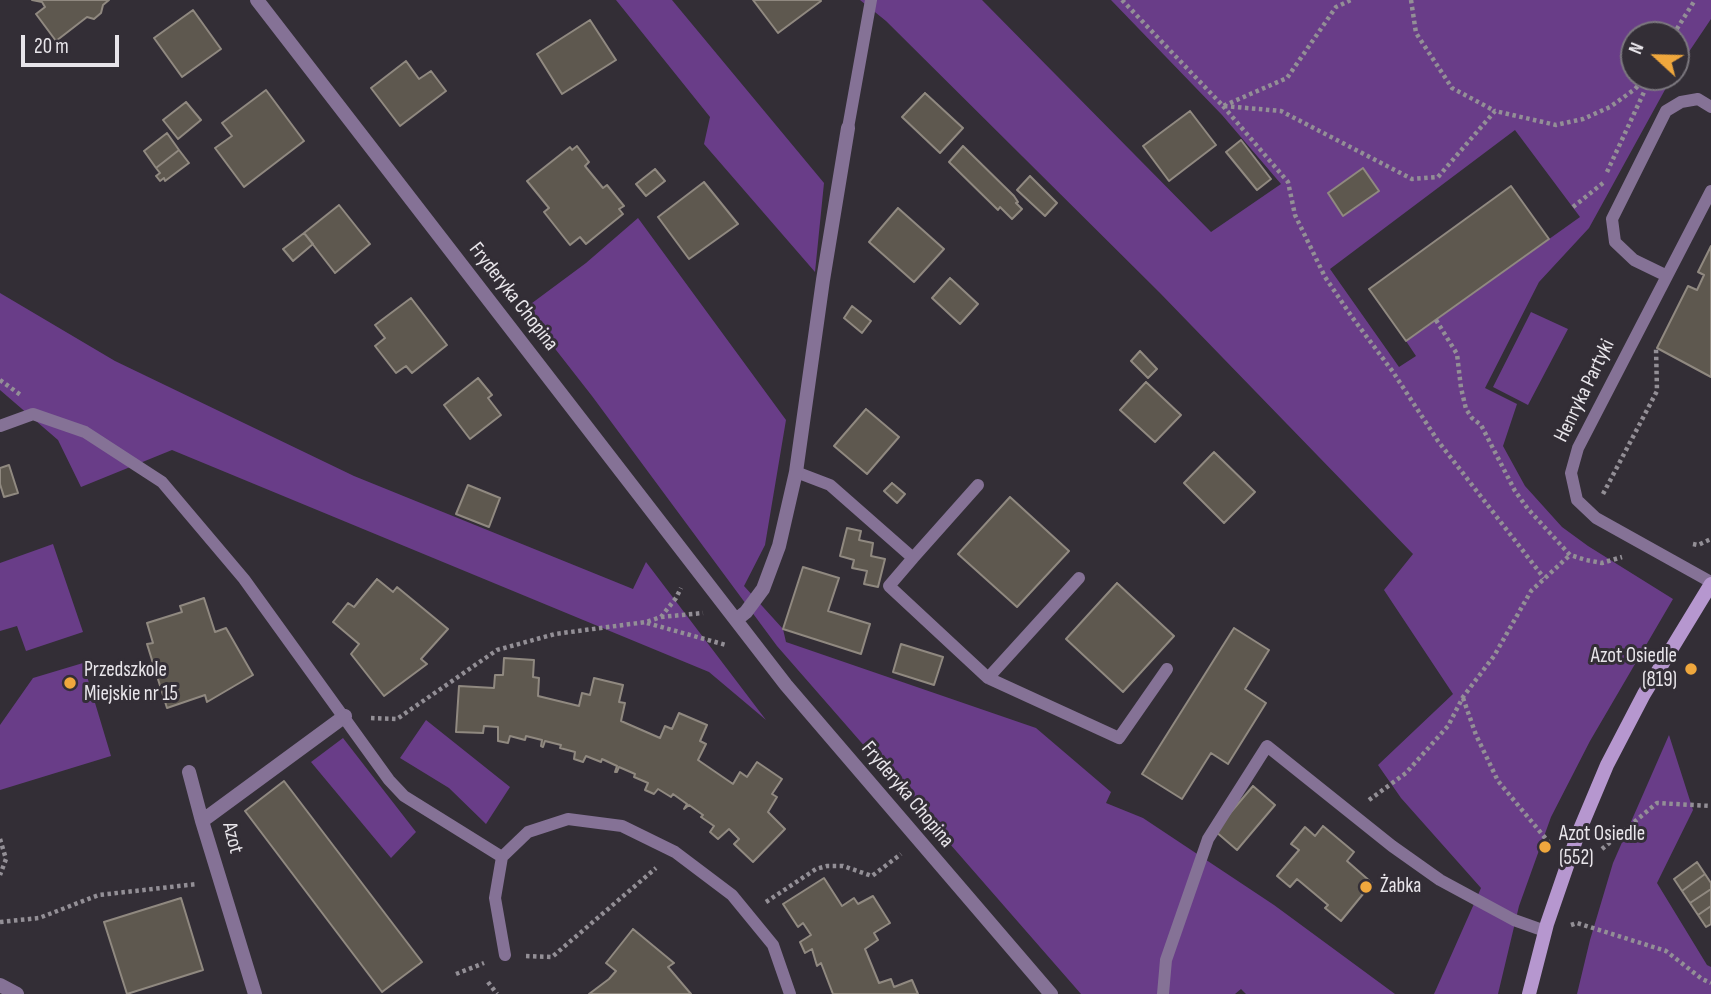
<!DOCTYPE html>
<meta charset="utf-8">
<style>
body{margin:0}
#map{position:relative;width:1711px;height:994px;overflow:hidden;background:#332e36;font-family:"Sofia Sans Condensed",sans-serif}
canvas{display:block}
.north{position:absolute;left:1620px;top:21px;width:70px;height:70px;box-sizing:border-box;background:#332e36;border:2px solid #7b777e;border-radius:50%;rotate:292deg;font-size:19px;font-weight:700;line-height:28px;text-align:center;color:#e8e5ea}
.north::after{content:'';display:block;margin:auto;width:24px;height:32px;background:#efa73d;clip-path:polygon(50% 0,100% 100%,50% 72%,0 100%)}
.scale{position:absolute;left:21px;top:35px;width:98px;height:32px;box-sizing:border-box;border:4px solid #e8e5ea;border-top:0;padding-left:9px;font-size:21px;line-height:24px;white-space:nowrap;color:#e8e5ea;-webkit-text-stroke:5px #332e36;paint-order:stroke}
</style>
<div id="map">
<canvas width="1711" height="994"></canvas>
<div class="north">N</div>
<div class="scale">20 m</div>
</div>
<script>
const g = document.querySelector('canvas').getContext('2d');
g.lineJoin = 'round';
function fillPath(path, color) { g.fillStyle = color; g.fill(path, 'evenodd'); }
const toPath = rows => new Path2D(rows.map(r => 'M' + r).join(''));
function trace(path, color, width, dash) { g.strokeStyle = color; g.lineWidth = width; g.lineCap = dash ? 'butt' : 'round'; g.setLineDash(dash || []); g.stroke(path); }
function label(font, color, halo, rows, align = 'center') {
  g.font = font + ' "Sofia Sans Condensed",sans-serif'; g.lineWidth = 6; g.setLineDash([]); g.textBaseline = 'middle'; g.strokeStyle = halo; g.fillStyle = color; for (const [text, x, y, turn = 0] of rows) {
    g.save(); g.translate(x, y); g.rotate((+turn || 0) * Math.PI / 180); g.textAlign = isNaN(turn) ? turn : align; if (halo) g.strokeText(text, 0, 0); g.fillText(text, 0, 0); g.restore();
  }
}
fillPath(toPath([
 [616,0,672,0,824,183,815,272,704,144,710,117],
 [860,0,982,0,1211,232,1281,184,1222,115,1111,0,1711,0,1711,19,1676,71,1676,35,1634,35,1634,77,1672,77,1589,228,1539,282,1485,388,1517,404,1503,446,1525,486,1562,527,1588,546,1673,599,1590,741,1551,817,1519,906,1498,994,1434,994,1481,888,1401,798,1378,765,1453,694,1384,590,1413,554,1159,292,886,21],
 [1515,130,1580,217,1406,341,1416,356,1399,367,1330,269],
 [638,218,786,420,765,545,744,586,783,629,786,642,1036,728,1111,792,1106,803,1143,818,1274,905,1395,994,1246,994,1241,989,1235,994,1081,994,777,646,592,396,524,309,586,263],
 [0,293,115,361,354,476,633,589,646,562,766,720,709,672,172,450,81,487,58,440,0,390],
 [1531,312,1568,329,1528,405,1493,387],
 [53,544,83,632,26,651,17,626,0,631,0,563],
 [83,663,111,756,0,790,0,725,33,678],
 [426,720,510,787,486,824,449,788,400,758],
 [1669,735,1693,810,1657,883,1707,965,1711,967,1711,994,1577,994,1590,940,1613,863],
 [343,738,416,832,391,858,311,762]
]), '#693d88');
const building = toPath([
 [32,0,109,0,103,5,101,13,94,19,87,17,56,41,36,14,45,7,42,2,32,0],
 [753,0,820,0,821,1,778,33,753,0],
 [193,10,221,49,182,77,154,38,193,10],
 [590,20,616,60,562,94,537,54,590,20],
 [406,61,419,79,431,71,446,91,400,126,371,88,406,61],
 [266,90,304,141,244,187,215,148,232,136,222,123,266,90],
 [925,93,963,128,940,153,902,117,925,93],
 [186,102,201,120,178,139,163,120,186,102],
 [1190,111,1216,145,1169,181,1143,146,1190,111],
 [167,133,179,150,156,168,144,151,167,133],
 [1241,140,1271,179,1257,190,1226,152,1241,140],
 [577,146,589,162,585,166,603,188,607,185,624,206,619,209,623,214,586,244,580,237,570,245,544,212,549,208,527,181,570,147,572,150,577,146],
 [963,146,1014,196,1018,202,1016,203,1022,209,1012,219,1000,207,998,210,949,162,963,146],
 [179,150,189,163,165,181,164,178,160,181,156,176,160,173,156,168,179,150],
 [1363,168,1379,191,1343,216,1328,193,1363,168],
 [655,169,665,181,646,196,636,184,655,169],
 [1030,176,1057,203,1045,216,1017,190,1030,176],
 [704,182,738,224,689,259,658,217,704,182],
 [1511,186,1549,239,1406,341,1369,289,1511,186],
 [339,205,370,244,335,273,304,233,339,205],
 [898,208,944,249,914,282,869,242,898,208],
 [304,233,313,244,293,261,283,249,304,233],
 [1711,246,1711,377,1657,348,1688,286,1697,290,1704,275,1698,272,1711,246],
 [950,278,978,304,960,324,932,298,950,278],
 [411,298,447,345,412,373,406,366,396,373,375,346,385,338,375,325,411,298],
 [852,306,871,321,862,333,844,318,852,306],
 [1140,351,1157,369,1148,378,1131,361,1140,351],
 [478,378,492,395,488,398,501,415,470,439,444,405,478,378],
 [1146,382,1181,415,1155,442,1120,410,1146,382],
 [866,409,899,437,867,474,834,446,866,409],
 [1214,452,1255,492,1224,523,1184,483,1214,452],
 [9,465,18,493,4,497,0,484,0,468,9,465],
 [892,483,905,494,897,503,884,491,892,483],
 [468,485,500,498,489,527,456,514,468,485],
 [1010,497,1069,551,1017,607,958,554,1010,497],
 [847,528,861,531,859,540,873,543,871,556,885,559,878,587,864,584,867,571,852,568,854,560,840,556,847,528],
 [803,567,839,578,828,611,870,624,861,654,783,629,803,567],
 [377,579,393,592,397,587,448,629,421,659,427,664,384,696,351,654,359,644,333,622,348,603,354,607,377,579],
 [1117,583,1174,636,1123,692,1066,639,1117,583],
 [204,598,215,632,226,628,253,675,207,702,205,695,167,708,147,644,153,643,147,623,182,612,180,606,204,598],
 [1234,628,1269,650,1245,689,1266,703,1228,764,1211,753,1182,799,1142,774,1234,628],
 [901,644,943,657,934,685,893,672,901,644],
 [504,658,534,660,533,677,539,678,538,696,579,706,582,693,590,695,594,678,623,685,619,702,625,703,621,721,660,738,665,726,672,729,679,713,707,725,700,741,706,744,698,760,733,784,740,772,747,777,757,762,782,779,772,794,777,797,768,812,785,829,753,862,734,844,739,839,729,829,718,839,710,832,714,826,701,817,703,815,689,805,684,809,687,804,673,794,671,797,658,789,654,794,645,790,648,783,634,777,635,774,619,767,617,772,615,772,617,766,602,759,601,762,586,756,583,762,574,759,575,752,560,748,561,745,545,741,543,747,541,746,542,740,526,736,525,740,510,736,508,743,498,741,498,727,484,726,483,733,456,732,459,686,494,688,495,675,503,675,504,658],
 [284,781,422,962,382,992,245,811,284,781],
 [1253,786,1275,805,1237,850,1215,831,1253,786],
 [1323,826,1354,852,1347,861,1372,883,1341,921,1325,908,1328,905,1297,879,1290,887,1277,876,1299,850,1291,844,1305,827,1315,836,1323,826],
 [1697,862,1705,874,1682,891,1674,879,1697,862],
 [1705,874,1711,883,1711,889,1690,903,1682,891,1705,874],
 [824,878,842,906,854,898,858,904,873,896,890,923,874,933,878,940,865,949,879,983,891,979,894,987,912,980,918,994,833,994,821,963,817,966,812,949,805,953,800,942,811,935,803,923,798,927,783,904,824,878],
 [1711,889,1711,906,1698,915,1690,903,1711,889],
 [181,898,203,970,127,994,104,922,181,898],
 [1711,906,1711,924,1706,927,1698,915,1711,906],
 [633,929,674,963,668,967,691,994,589,994,609,979,616,971,606,963,633,929]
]);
fillPath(building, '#5e584f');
trace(building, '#908980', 2);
trace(toPath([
 [1122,0,1223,106,1287,78,1336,7,1351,0],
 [1411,0,1416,33,1452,88,1495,111],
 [1673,35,1695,0],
 [1223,106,1288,182,1295,215,1325,277,1352,317,1393,372,1438,441,1544,578],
 [1224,106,1281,111,1412,179,1438,177,1495,111,1556,125,1583,119,1610,107,1635,89,1646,77],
 [1607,172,1651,77],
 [1573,207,1603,183],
 [1436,320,1457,354,1461,388,1466,409,1472,418,1481,425,1515,491,1528,509,1570,555,1586,560,1602,563,1622,557],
 [0,380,22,396],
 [1603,494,1657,391,1656,348],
 [1693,544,1698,545,1711,539],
 [661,617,703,613],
 [647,623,726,645],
 [1463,698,1476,735,1498,781,1551,845],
 [371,718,397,719,497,650,555,634,646,622,661,617,676,598,681,588],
 [1369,800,1406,773,1448,726,1463,697,1494,656,1531,591,1570,555],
 [0,839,6,859,0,875],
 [1602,849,1657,803,1711,806],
 [766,902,816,869,827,866,843,866,872,876,901,854],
 [0,922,39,918,99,895,197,884],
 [1571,925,1577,923,1666,951,1702,979,1711,983],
 [526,956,552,957,656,868],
 [456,974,484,963],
 [488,982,497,994]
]), '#938f96', 4.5, [3.5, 3.5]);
trace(toPath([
 [848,128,871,0],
 [1711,191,1578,448,1571,473,1577,500,1596,518,1711,582],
 [1667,276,1634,260,1615,242,1612,219,1666,111,1681,102,1698,99,1711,107],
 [0,426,33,414,85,432,162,482,244,579,389,780,404,796,502,857],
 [796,472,830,485,913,558,889,586,988,678,1119,738,1167,669],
 [913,558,978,485],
 [988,678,1079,578],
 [505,955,495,898,502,857,528,832,568,819,622,826,675,852,732,895,773,945,790,994],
 [1163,994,1166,960,1208,839,1267,746,1392,846,1440,880,1514,920,1545,931]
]), '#857296', 12);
trace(toPath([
 [257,0,786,685,1051,994],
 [736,620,746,612,763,589,779,546,796,472,823,280,848,128],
 [189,772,202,821],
 [0,985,17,994],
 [255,994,202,821,345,716]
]), '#857296', 14);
trace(toPath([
 [1529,994,1547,924,1578,834,1607,765,1644,694,1711,584]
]), '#b697cf', 14);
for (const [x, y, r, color] of [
 [1691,669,7,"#efa73d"],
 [70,683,7,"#efa73d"],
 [1545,847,7,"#efa73d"],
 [1366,887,7,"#efa73d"]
]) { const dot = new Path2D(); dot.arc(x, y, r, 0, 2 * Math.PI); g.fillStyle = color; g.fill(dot); trace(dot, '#332e36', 2.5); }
label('21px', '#e8e5ea', '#332e36', [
 ["Fryderyka Chopina",513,297,52],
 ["Henryka Partyki",1585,391,-64],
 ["Fryderyka Chopina",907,795,50],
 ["Azot",232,838,76]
]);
label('21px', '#e8e5ea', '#332e36', [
 ["Azot Osiedle",1677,657,"right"],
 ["(819)",1677,681,"right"],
 ["Przedszkole",84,671],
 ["Miejskie nr 15",84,695],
 ["Azot Osiedle",1559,835],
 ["(552)",1559,859],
 ["Żabka",1380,887]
], 'left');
</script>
